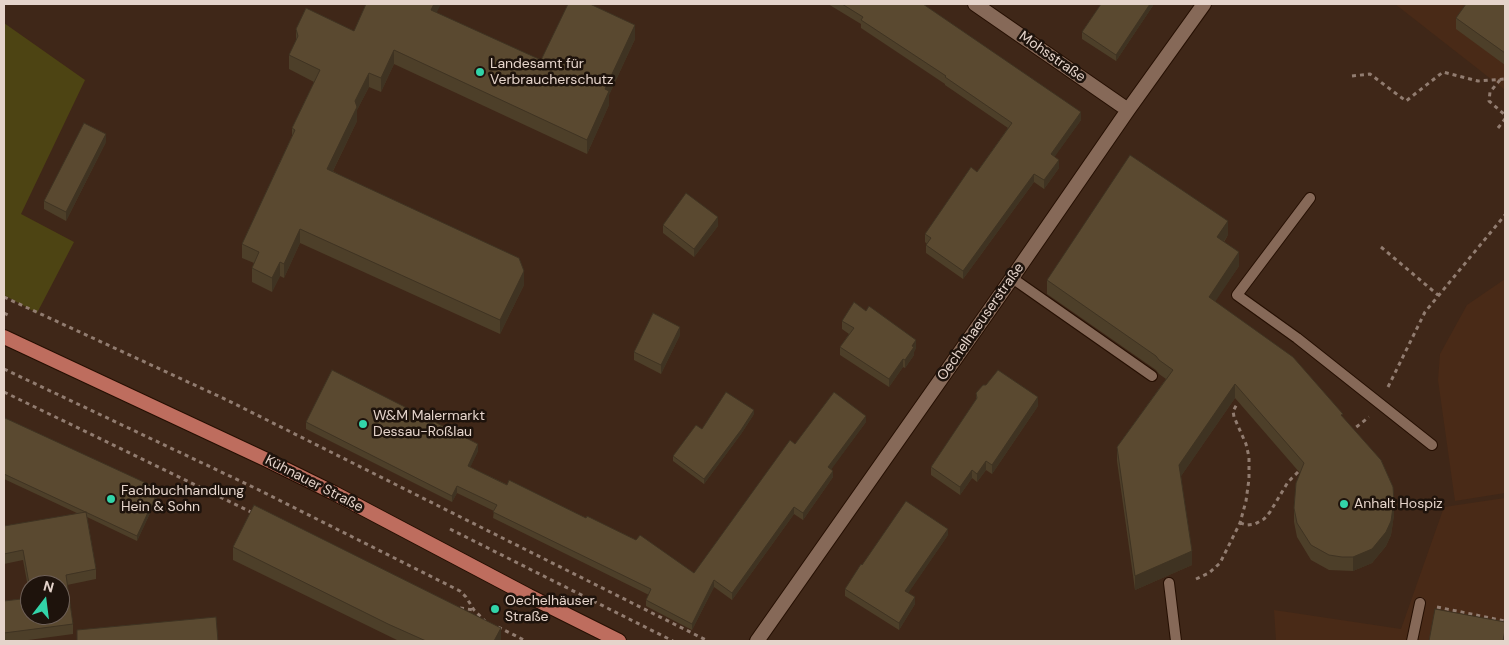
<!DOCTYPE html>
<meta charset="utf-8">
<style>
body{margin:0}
#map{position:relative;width:1509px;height:645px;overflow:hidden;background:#3f2718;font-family:"DM Sans",sans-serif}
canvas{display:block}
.frame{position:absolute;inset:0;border:5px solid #e5d4cb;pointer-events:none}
.north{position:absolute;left:20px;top:575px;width:50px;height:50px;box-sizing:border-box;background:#1e130c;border:1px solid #6e6058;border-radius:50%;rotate:15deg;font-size:14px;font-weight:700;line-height:20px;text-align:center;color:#e5d4cb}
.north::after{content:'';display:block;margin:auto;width:18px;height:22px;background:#32d4a9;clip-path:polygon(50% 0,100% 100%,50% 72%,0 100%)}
</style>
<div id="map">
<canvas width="1509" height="645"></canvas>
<div class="frame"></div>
<div class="north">N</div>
</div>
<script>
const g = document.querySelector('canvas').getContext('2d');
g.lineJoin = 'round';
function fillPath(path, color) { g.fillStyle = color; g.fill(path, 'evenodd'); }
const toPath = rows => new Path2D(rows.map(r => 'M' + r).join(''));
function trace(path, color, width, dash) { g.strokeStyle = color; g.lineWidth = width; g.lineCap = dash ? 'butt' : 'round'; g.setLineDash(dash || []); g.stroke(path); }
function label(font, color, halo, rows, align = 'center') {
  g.font = font + ' "DM Sans",sans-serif'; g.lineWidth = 5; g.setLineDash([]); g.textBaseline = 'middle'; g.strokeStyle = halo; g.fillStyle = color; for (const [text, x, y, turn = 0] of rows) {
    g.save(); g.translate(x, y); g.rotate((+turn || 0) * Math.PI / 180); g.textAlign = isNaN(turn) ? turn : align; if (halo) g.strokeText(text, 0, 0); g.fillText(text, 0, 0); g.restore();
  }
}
fillPath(toPath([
 [1395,4,1505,4,1505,90],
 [1505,279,1505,493,1455,501,1438,380,1440,354,1467,305],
 [1505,498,1505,641,1276,641,1274,610,1401,629,1444,507]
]), '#492a17');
fillPath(toPath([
 [4,23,85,80,21,214,74,242,37,313,4,295]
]), '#4d4413');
const service = toPath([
 [1310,198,1237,295,1297,338,1432,445],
 [1012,278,1152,376],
 [1169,583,1176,641],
 [1412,641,1420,603]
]);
const minor = toPath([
 [975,4,1128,110],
 [757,641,1012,278,1128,110,1204,4]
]);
const primary = toPath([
 [4,337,267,460,334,493,529,596,619,641]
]);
trace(service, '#250f02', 12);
trace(minor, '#250f02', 16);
trace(primary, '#250f02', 16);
trace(toPath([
 [1352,76,1370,74,1406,101,1443,72,1478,81,1505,79],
 [1500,80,1490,92,1489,101,1505,115],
 [1498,128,1505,119],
 [1381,247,1438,295],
 [4,297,227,400,708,641],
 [4,313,10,316],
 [4,369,255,488,460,591,466,597,474,610,485,621],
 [1388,387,1425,312,1505,215],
 [4,392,253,513],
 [1350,432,1369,417],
 [1240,523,1247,525,1255,524,1264,519,1270,512,1288,482,1300,470],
 [450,529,673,641],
 [1196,579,1209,573,1220,563,1240,523,1246,501,1249,479,1249,457,1246,444,1234,417,1233,411,1237,404],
 [1437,607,1505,621],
 [460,608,474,610],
 [498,627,526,641]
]), '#917c70', 3, [4, 4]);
trace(service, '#866958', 10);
trace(minor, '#866958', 14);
trace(primary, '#be6d5e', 14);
fillPath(toPath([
 [828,4,923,4,1081,120,1054,157,1059,168,1044,189,1034,182,963,279,926,253,926,245,927,244,925,242,925,234,977,172,1008,128,945,85,945,84,861,28,861,24],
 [1101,4,1154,4,1116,61,1082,39,1082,32],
 [1505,4,1505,65,1456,29,1456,18],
 [436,13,541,60,635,39,609,95,609,105,587,154,394,64,381,92,369,87,357,110,357,121,333,171,524,285,500,334,300,243,284,278,280,276,272,292,252,282,252,268,254,263,242,258,242,244,292,136,292,128,314,82,289,69,289,55,296,41,296,29,354,31],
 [106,142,66,221,44,209,44,201],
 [663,225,718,226,694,257,663,233],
 [1228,235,1224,242,1239,266,1215,301,1343,417,1394,515,1391,535,1386,546,1372,563,1353,571,1329,570,1311,560,1297,537,1294,522,1294,508,1300,473,1235,398,1181,476,1192,565,1135,590,1117,461,1117,447,1166,379,1159,374,1156,370,1047,294,1047,280],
 [842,321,916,348,914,352,914,355,905,368,903,367,889,387,840,355,840,347,849,334,842,329],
 [680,335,661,374,634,360,634,352],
 [976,393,1038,406,992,474,986,470,977,482,972,478,960,495,931,475,931,467,976,400],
 [754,414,741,434,704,484,673,461,673,456,702,429],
 [4,421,159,494,137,541,87,517,96,569,96,579,67,585,73,624,73,634,21,641,4,641,4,601,30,598,23,560,4,564,4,526,79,514,4,479],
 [30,585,60,615,30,615],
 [306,422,478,451,470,467,694,573,795,444,866,422,831,469,833,477,803,520,794,514,732,600,714,587,692,630,646,606,646,600,649,595,493,518,494,511,457,493,452,502,306,429],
 [948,535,908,593,915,604,899,630,845,596,845,589,862,565],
 [233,547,501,640,501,641,399,641,233,560]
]), '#4d3f29');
fillPath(toPath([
 [434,4,441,4,431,24,431,10],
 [1150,4,1154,4,1116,61,1116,55],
 [635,25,635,39,609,95,609,105,587,154,587,140,605,89],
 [394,50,394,64,381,92,381,78],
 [369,73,369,87,357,110,357,121,327,183,327,169,355,101],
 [1081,112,1081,120,1051,162,1051,154],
 [106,134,106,142,66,221,66,212],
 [1059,160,1059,168,1044,189,1044,180],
 [1034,174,1034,182,963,279,963,271],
 [718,217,718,226,694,257,694,249],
 [1228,221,1228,235,1217,251,1217,237],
 [300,229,300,243,284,278,284,264],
 [1239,252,1239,266,1209,311,1209,297],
 [280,262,280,276,272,292,272,278],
 [524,271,524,285,500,334,500,320],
 [680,327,680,335,661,374,661,365],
 [916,340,916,348,914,352,914,355,905,368,905,360],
 [903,359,903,367,889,387,889,379],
 [1235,384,1235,398,1179,479,1179,465],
 [1038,397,1038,406,992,474,992,465],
 [754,410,754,414,741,434,704,484,704,479],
 [866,416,866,422,828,474,828,467],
 [478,444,478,451,468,472,468,466],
 [986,461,986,470,977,482,977,474],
 [972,470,972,478,960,495,960,487],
 [833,471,833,477,803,520,803,513],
 [457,486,457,493,452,502,452,496],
 [159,489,159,494,137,541,137,536],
 [1394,501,1394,515,1391,535,1386,546,1372,563,1353,571,1353,557],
 [794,507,794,514,732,600,732,593],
 [948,529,948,535,905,598,905,591],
 [1192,551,1192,565,1135,590,1135,576],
 [714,580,714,587,692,630,692,624],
 [915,597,915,604,899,630,899,623],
 [501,628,501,641,494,641]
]), '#3f3322');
const building = toPath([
 [366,4,434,4,431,10,541,60,568,4,590,4,635,25,605,89,609,91,587,140,394,50,381,78,369,73,355,101,357,107,327,169,519,258,524,271,500,320,300,229,284,264,280,262,272,278,252,268,259,252,242,244,295,130,292,128,320,70,289,55,298,36,296,29,306,8,354,31,366,4],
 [842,4,923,4,1081,112,1051,154,1059,160,1044,180,1034,174,963,271,926,245,931,238,925,234,971,167,977,172,1012,123,945,77,946,76,861,20,863,17,842,4],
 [1101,4,1150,4,1116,55,1082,32,1101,4],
 [1466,4,1505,4,1505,53,1456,18,1466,4],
 [84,123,106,134,66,212,44,201,84,123],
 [1130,155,1228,221,1217,237,1239,252,1209,297,1293,357,1343,414,1341,415,1381,460,1393,487,1394,501,1391,521,1386,532,1372,549,1353,557,1342,557,1329,555,1311,545,1297,523,1294,508,1296,483,1304,463,1235,384,1179,465,1192,551,1135,576,1117,447,1173,370,1159,360,1156,356,1047,280,1130,155],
 [686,193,718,217,694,249,663,225,686,193],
 [854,302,866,311,869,306,916,340,912,346,914,347,905,360,903,359,889,379,840,347,854,328,842,321,854,302],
 [653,313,680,327,661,365,634,352,653,313],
 [332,370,478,444,468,466,507,485,509,480,586,518,587,516,636,540,640,535,694,573,790,440,795,444,834,392,866,416,828,467,833,471,803,513,794,507,732,593,714,580,692,624,646,600,651,589,493,512,497,505,457,486,452,496,306,422,332,370],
 [998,370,1038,397,992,465,986,461,977,474,972,470,960,487,931,467,977,398,976,393,983,385,986,385,998,370],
 [726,392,754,410,741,430,704,479,673,456,696,425,702,429,726,392],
 [5,418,159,489,137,536,4,474,4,421,5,418],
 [906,501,948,529,905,591,915,597,899,623,845,589,861,564,862,565,906,501],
 [254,505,501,628,494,641,426,641,388,624,233,547,254,505],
 [86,512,96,569,66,575,73,624,4,633,4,601,30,598,30,615,60,615,60,585,30,585,30,589,23,550,4,554,4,526,86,512],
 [1435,609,1505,622,1505,630,1503,641,1429,641,1435,609],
 [216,617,218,641,77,641,77,630,216,617]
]);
fillPath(building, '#5a4930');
trace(building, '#3f3322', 1);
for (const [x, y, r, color] of [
 [480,72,5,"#32d4a9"],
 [363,424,5,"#32d4a9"],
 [111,499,5,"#32d4a9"],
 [1344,504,5,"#32d4a9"],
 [495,609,5,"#32d4a9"]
]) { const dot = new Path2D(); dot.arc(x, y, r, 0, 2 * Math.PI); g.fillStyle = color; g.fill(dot); trace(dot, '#1e130c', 2); }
label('14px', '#e5d4cb', '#1e130c', [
 ["Mohsstraße",1052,57,35],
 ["Oechelhaeuserstraße",981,322,-55],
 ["Kühnauer Straße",314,484,27]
]);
label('14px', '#e5d4cb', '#1e130c', [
 ["Landesamt für",490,64],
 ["Verbraucherschutz",490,80],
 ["W&M Malermarkt",373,416],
 ["Dessau-Roßlau",373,432],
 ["Fachbuchhandlung",121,491],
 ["Hein & Sohn",121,507],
 ["Anhalt Hospiz",1354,504],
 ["Oechelhäuser",505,601],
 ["Straße",505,617]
], 'left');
</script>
